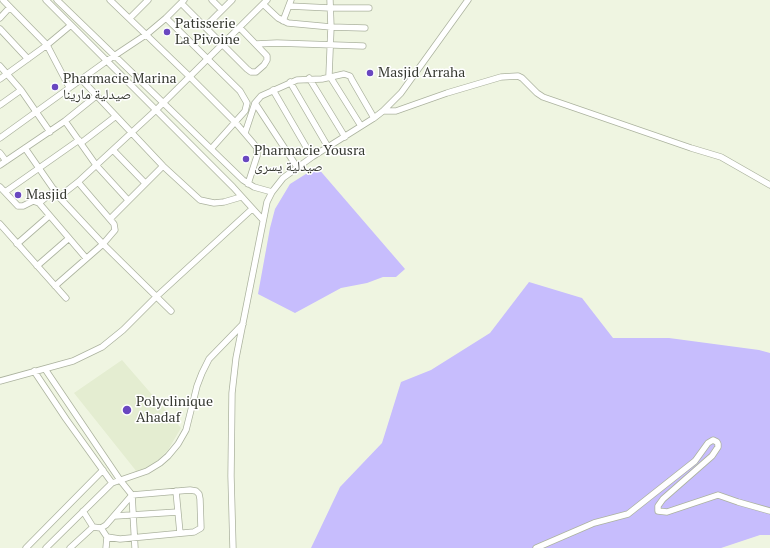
<!DOCTYPE html>
<meta charset="utf-8">
<style>
body{margin:0}
canvas{display:block;background:#eff5e1}
</style>
<canvas width="770" height="548"></canvas>
<script>
const g = document.querySelector('canvas').getContext('2d');
g.lineJoin = 'round';
function fillPath(path, color) { g.fillStyle = color; g.fill(path, 'evenodd'); }
const toPath = rows => new Path2D(rows.map(r => 'M' + r).join(''));
function trace(path, color, width, dash) { g.strokeStyle = color; g.lineWidth = width; g.lineCap = dash ? 'butt' : 'round'; g.setLineDash(dash || []); g.stroke(path); }
function label(font, color, halo, rows, align = 'center') {
  g.font = font + ' "PT Serif","Noto Naskh Arabic",serif'; g.lineWidth = 3; g.setLineDash([]); g.textBaseline = 'middle'; g.strokeStyle = halo; g.fillStyle = color; for (const [text, x, y, turn = 0] of rows) {
    g.save(); g.translate(x, y); g.rotate((+turn || 0) * Math.PI / 180); g.textAlign = isNaN(turn) ? turn : align; if (halo) g.strokeText(text, 0, 0); g.fillText(text, 0, 0); g.restore();
  }
}
fillPath(toPath([
 [122,360,181,428,168,450,152,466,137,472,74,393]
]), '#e4edd1');
fillPath(toPath([
 [317,167,405,269,396,277,383,277,367,283,341,288,295,313,258,294,270,228,275,209,290,184],
 [529,282,582,298,613,338,669,338,759,350,770,353,770,535,760,535,721,548,311,548,340,487,382,443,401,382,431,370,490,333]
]), '#c7bdfd');
const minor = toPath([
 [3,0,47,45,69,87],
 [46,0,233,187,263,220],
 [57,0,243,180,254,187,272,192],
 [110,0,189,76,235,122,253,143,257,148,257,156,248,184],
 [212,0,222,10],
 [330,0,331,27,329,75,361,126],
 [181,3,247,69,251,72,256,72,264,65,267,60,267,56,240,28],
 [263,4,278,18,288,23,331,27,365,28],
 [289,6,330,8,369,8],
 [0,18,10,7],
 [130,18,148,0],
 [166,18,240,91,247,103,245,111,211,149],
 [283,21,291,0],
 [205,27,232,0],
 [0,29,28,59],
 [256,44,277,43,363,46],
 [0,66,21,90,50,132],
 [309,78,345,137],
 [0,79,47,45,71,25],
 [81,79,163,166,200,200,214,203,224,202,241,197],
 [290,82,328,147],
 [273,90,312,157],
 [255,103,297,167],
 [0,105,21,90],
 [383,111,396,111,447,93,501,77,518,76,522,78,537,93,543,97,691,148,721,157,770,185],
 [65,121,96,165,128,200],
 [245,133,255,103,261,96,297,80,322,79,344,74,350,76,352,80,374,118],
 [0,138,108,60,147,34,166,18,184,0],
 [81,143,116,116],
 [25,148,59,197,103,244,171,311],
 [113,150,145,183],
 [0,153,6,161],
 [0,165,65,121,96,96],
 [0,187,18,206,23,206,33,201,39,203,86,258],
 [5,192,79,140],
 [59,197,78,182,156,110,267,0],
 [39,203,55,190],
 [110,219,163,166],
 [0,224,66,298],
 [17,244,49,216],
 [37,266,68,239],
 [55,286,103,244,115,230,114,224,78,182],
 [45,369,120,480,132,495,190,490,196,491,199,494,200,499,201,528,194,532,120,539,107,537,101,528],
 [34,371,66,419,112,483],
 [0,381,73,361,102,347,123,330,156,297,252,209],
 [176,491,180,533],
 [132,495,135,548],
 [83,511,93,527],
 [115,516,178,512],
 [26,548,103,470],
 [46,548,112,483,147,471,160,463,168,456,178,444,186,430,197,386,202,373,209,359,243,324],
 [70,548,93,527,101,528,106,525,132,495],
 [106,548,107,537],
 [233,548,231,476,232,393,236,358,267,202,272,192,283,178,312,157,374,118,383,111,401,93,468,0],
 [536,548,594,523,628,514,695,461,708,443,713,440,717,442,718,444,718,447,712,456,663,499,658,506,658,511,667,512,718,495,738,502,770,511]
]);
trace(minor, '#acb39f', 7);
trace(minor, '#fff', 5.5);
for (const [x, y, r, color] of [
 [167,32,4,"#6947c0"],
 [370,73,4,"#6947c0"],
 [55,87,4,"#6947c0"],
 [246,159,4,"#6947c0"],
 [18,195,4,"#6947c0"],
 [127,410,5,"#6947c0"]
]) { const dot = new Path2D(); dot.arc(x, y, r, 0, 2 * Math.PI); g.fillStyle = color; g.fill(dot); trace(dot, '#fff', 1.5); }
label('14px', '#373a32', '#fff', [
 ["Patisserie",175,24],
 ["La Pivoine",175,40],
 ["Masjid Arraha",378,73],
 ["Pharmacie Marina",63,79],
 ["صيدلية مارينا",63,95],
 ["Pharmacie Yousra",254,151],
 ["صيدلية يسرى",254,167],
 ["Masjid",26,195],
 ["Polyclinique",136,402],
 ["Ahadaf",136,418]
], 'left');
</script>
